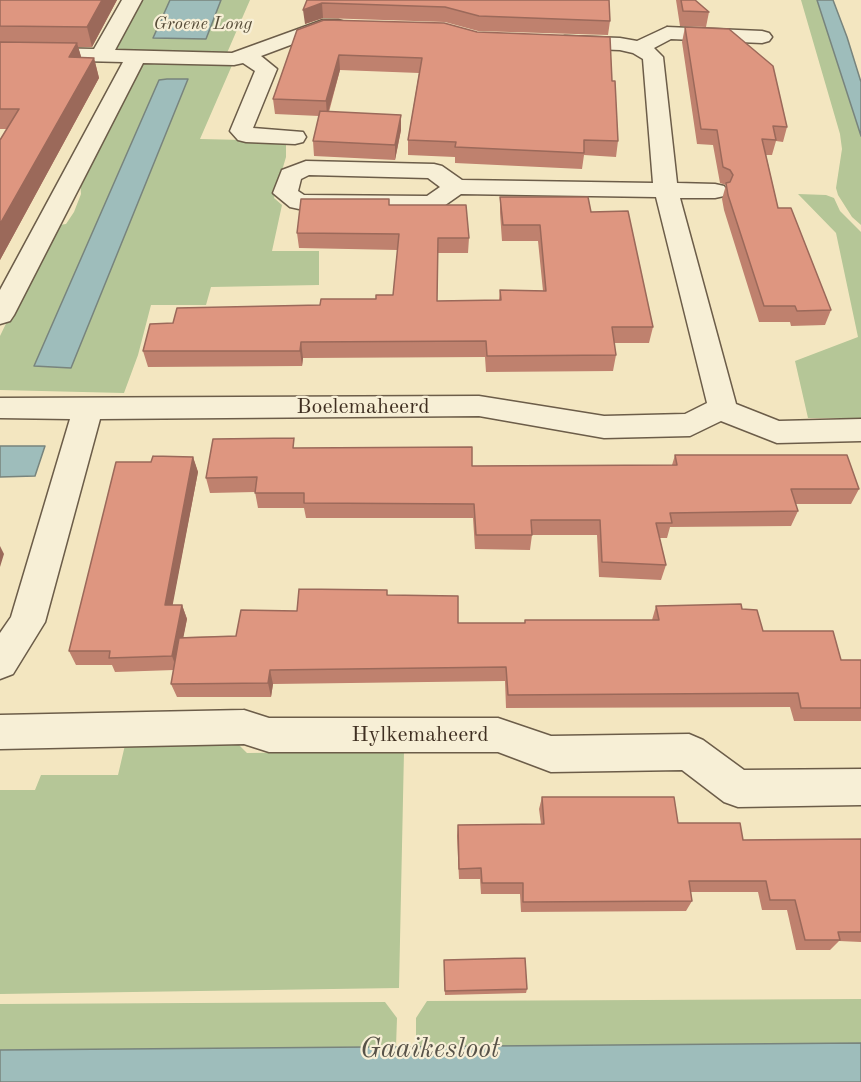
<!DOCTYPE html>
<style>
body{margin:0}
canvas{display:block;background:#f3e6c0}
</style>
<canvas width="861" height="1082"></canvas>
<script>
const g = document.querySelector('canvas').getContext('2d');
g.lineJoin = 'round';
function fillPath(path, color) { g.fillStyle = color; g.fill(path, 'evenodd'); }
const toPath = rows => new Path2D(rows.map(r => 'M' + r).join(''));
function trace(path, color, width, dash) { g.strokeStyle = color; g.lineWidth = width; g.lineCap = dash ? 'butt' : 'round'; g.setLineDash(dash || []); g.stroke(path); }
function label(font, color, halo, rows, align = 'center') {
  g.font = font + ' "Old Standard TT",serif'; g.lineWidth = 4.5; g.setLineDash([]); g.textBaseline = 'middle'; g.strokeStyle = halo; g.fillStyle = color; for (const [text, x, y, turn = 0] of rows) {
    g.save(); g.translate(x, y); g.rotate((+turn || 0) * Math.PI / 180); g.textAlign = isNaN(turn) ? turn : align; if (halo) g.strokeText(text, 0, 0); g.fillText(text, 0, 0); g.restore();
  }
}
fillPath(toPath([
 [141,0,250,0,227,53,116,50],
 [801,0,817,0,861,136,861,225,852,217,838,195,836,188,842,149,840,134],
 [142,60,233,63,200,139,286,141,286,157,274,198,282,205,272,251,319,251,319,285,211,287,206,305,151,305,138,355,124,393,0,390,0,336,53,226,66,224,74,212,81,194,80,180],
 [798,194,826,195,834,198,840,211,861,232,861,418,808,418,795,361,858,337,836,233],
 [238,744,247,753,404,751,399,988,0,994,0,790,35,790,41,775,118,775,125,745],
 [861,999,861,1043,416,1047,416,1018,427,1001],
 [385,1002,397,1018,396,1047,0,1050,0,1004]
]), '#b5c697');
const water = toPath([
 [170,0,221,0,206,39,153,38,170,0],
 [817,0,833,0,847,37,861,82,861,136,817,0],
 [167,79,188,79,71,368,34,366,159,80,167,79],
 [0,446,45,446,35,476,0,477,0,446],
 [861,1043,861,1082,0,1082,0,1050,861,1043]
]);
fillPath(water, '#9ebdbb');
trace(water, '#78847d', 1.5);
const minor = toPath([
 [122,0,142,0,115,50,232,53,323,20,338,20,345,22,348,26,345,30,325,32,261,56,277,69,253,128,303,132,306,137,303,142,295,144,246,142,238,140,230,131,255,71,243,63,234,65,143,63,14,315,10,321,0,324,0,290,123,62,0,59,0,47,94,49,122,0],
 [667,27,762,31,769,33,772,37,769,41,762,43,671,39,654,48,663,57,677,183,715,184,724,186,727,191,724,196,715,198,680,198,736,404,779,421,861,419,861,441,777,443,721,421,690,436,604,438,479,416,100,419,45,622,13,674,0,679,0,633,11,617,70,419,0,418,0,398,479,396,604,416,685,414,707,403,656,197,461,194,441,208,432,210,299,209,290,207,273,193,282,170,306,161,434,164,442,166,462,180,653,183,643,59,633,53,620,50,565,48,558,46,555,42,558,38,565,36,620,38,637,41,667,27],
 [309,175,428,178,440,187,427,196,304,195,298,191,301,179,309,175],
 [244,710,269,718,498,718,551,736,689,734,703,740,744,770,861,769,861,805,738,807,724,802,682,770,551,772,498,752,269,752,244,744,0,749,0,715,244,710]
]);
trace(minor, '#6c5d49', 3);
fillPath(minor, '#f7efd6');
fillPath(toPath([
 [0,0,117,0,92,47,78,47,81,57,94,58,99,78,0,260,0,140,7,129,0,129],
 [307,0,609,0,610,21,608,35,478,31,445,22,323,18,305,24],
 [676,0,695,0,709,12,706,27,680,26],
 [685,27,787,127,783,142,776,141,772,155,766,155,778,208,831,310,825,325,791,326,790,322,759,322,724,210,722,199,726,185,720,183,713,145,697,144,682,42],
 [297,30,612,81,618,141,616,157,584,155,582,169,455,163,455,157,408,155,408,140,419,73,340,70,329,112,401,115,401,130,395,160,314,156,313,141,319,116,275,114,273,99],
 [500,197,591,212,653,327,649,343,614,343,616,355,613,371,486,372,485,357,303,358,302,366,148,367,143,351,173,323,376,299,393,295,398,250,299,248,297,233,389,205,469,238,468,253,438,253,437,301,499,300,500,290,543,291,538,241,502,241,500,213],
 [295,448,472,466,672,465,675,455,859,489,851,504,795,504,798,511,791,526,670,527,667,538,659,538,666,565,661,580,599,577,597,535,532,535,530,550,475,549,473,518,306,518,304,508,258,508,255,492,210,493,206,478],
 [193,457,198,472,172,605,182,605,187,619,183,637,236,636,297,611,387,595,458,623,525,623,525,620,652,620,656,606,742,609,763,631,841,660,861,660,861,721,794,721,790,707,506,708,505,681,273,684,271,697,177,697,171,684,174,670,115,672,112,665,76,665,69,651,151,462],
 [542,797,678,823,743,840,861,839,861,942,839,941,830,950,796,950,787,910,762,910,758,892,690,892,692,901,686,911,521,912,520,894,481,894,480,879,459,879,457,836,458,825,541,824,539,809],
 [444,965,527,989,526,993,445,995]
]), '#bf816e');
fillPath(toPath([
 [102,0,117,0,92,47,87,27],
 [322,3,323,18,305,24,303,10],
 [77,43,83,63,69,57],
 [339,55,340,70,327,116,326,101],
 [94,58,99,78,0,260,0,224],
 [401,115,401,130,395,160,395,145],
 [301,342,303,358,302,366,300,351],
 [193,457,198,472,170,619,165,605],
 [0,546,4,554,0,567],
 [182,605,187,619,177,670,172,656],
 [270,670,273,684,271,697,268,683]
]), '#9b695a');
const building = toPath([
 [0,0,102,0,87,27,0,26,0,0],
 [307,0,609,0,610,21,479,16,445,7,322,3,303,10,307,0],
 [681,0,695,0,709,12,683,11,681,0],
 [324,20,444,23,477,32,610,37,612,81,615,81,618,141,584,140,584,153,455,147,456,142,408,140,422,58,339,55,326,101,273,99,297,30,324,20],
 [685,27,729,29,773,66,787,127,773,126,776,140,762,139,778,208,791,208,831,310,797,311,795,306,764,306,728,195,726,183,730,182,733,175,730,170,723,167,717,130,701,129,685,27],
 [0,42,77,43,69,57,94,58,0,224,0,140,19,109,0,109,0,42],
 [320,111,401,115,395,145,313,141,320,111],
 [500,197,588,197,591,212,628,211,653,327,612,327,616,355,487,356,486,341,301,342,300,351,143,351,150,324,173,323,177,308,320,305,321,299,376,299,376,295,393,295,399,234,297,233,301,199,389,199,389,205,466,205,469,238,438,238,437,301,501,300,500,290,546,291,540,225,503,225,500,197],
 [294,438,293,448,472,447,472,466,677,465,675,455,847,455,859,489,791,489,798,511,670,513,672,523,656,523,666,565,602,562,600,520,531,520,532,535,476,535,474,504,304,503,304,493,255,493,257,477,206,478,213,439,294,438],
 [153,456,193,457,165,605,182,605,172,656,109,658,110,651,69,651,116,462,151,462,153,456],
 [299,589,387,590,387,595,458,596,458,623,525,623,525,620,659,620,656,606,741,604,742,609,757,610,763,631,833,631,841,660,861,660,861,708,801,708,798,693,508,695,506,667,270,670,268,683,171,684,179,638,236,636,241,610,297,611,299,589],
 [542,797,674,797,678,823,740,823,743,840,861,839,861,932,838,932,840,940,805,940,795,900,770,900,766,881,689,881,692,901,523,902,523,883,482,883,481,868,459,869,458,825,544,824,542,797],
 [525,958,527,989,445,991,444,960,525,958]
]);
fillPath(building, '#de9680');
trace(building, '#9b695a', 1.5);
label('italic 18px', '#574d39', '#f7efd6', [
 ["Groene Long",203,24]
]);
label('22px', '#3f2f21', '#f7efd6', [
 ["Boelemaheerd",363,407],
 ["Hylkemaheerd",420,735]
]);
label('italic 28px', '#575248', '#f7efd6', [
 ["Gaaikesloot",430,1050]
]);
</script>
